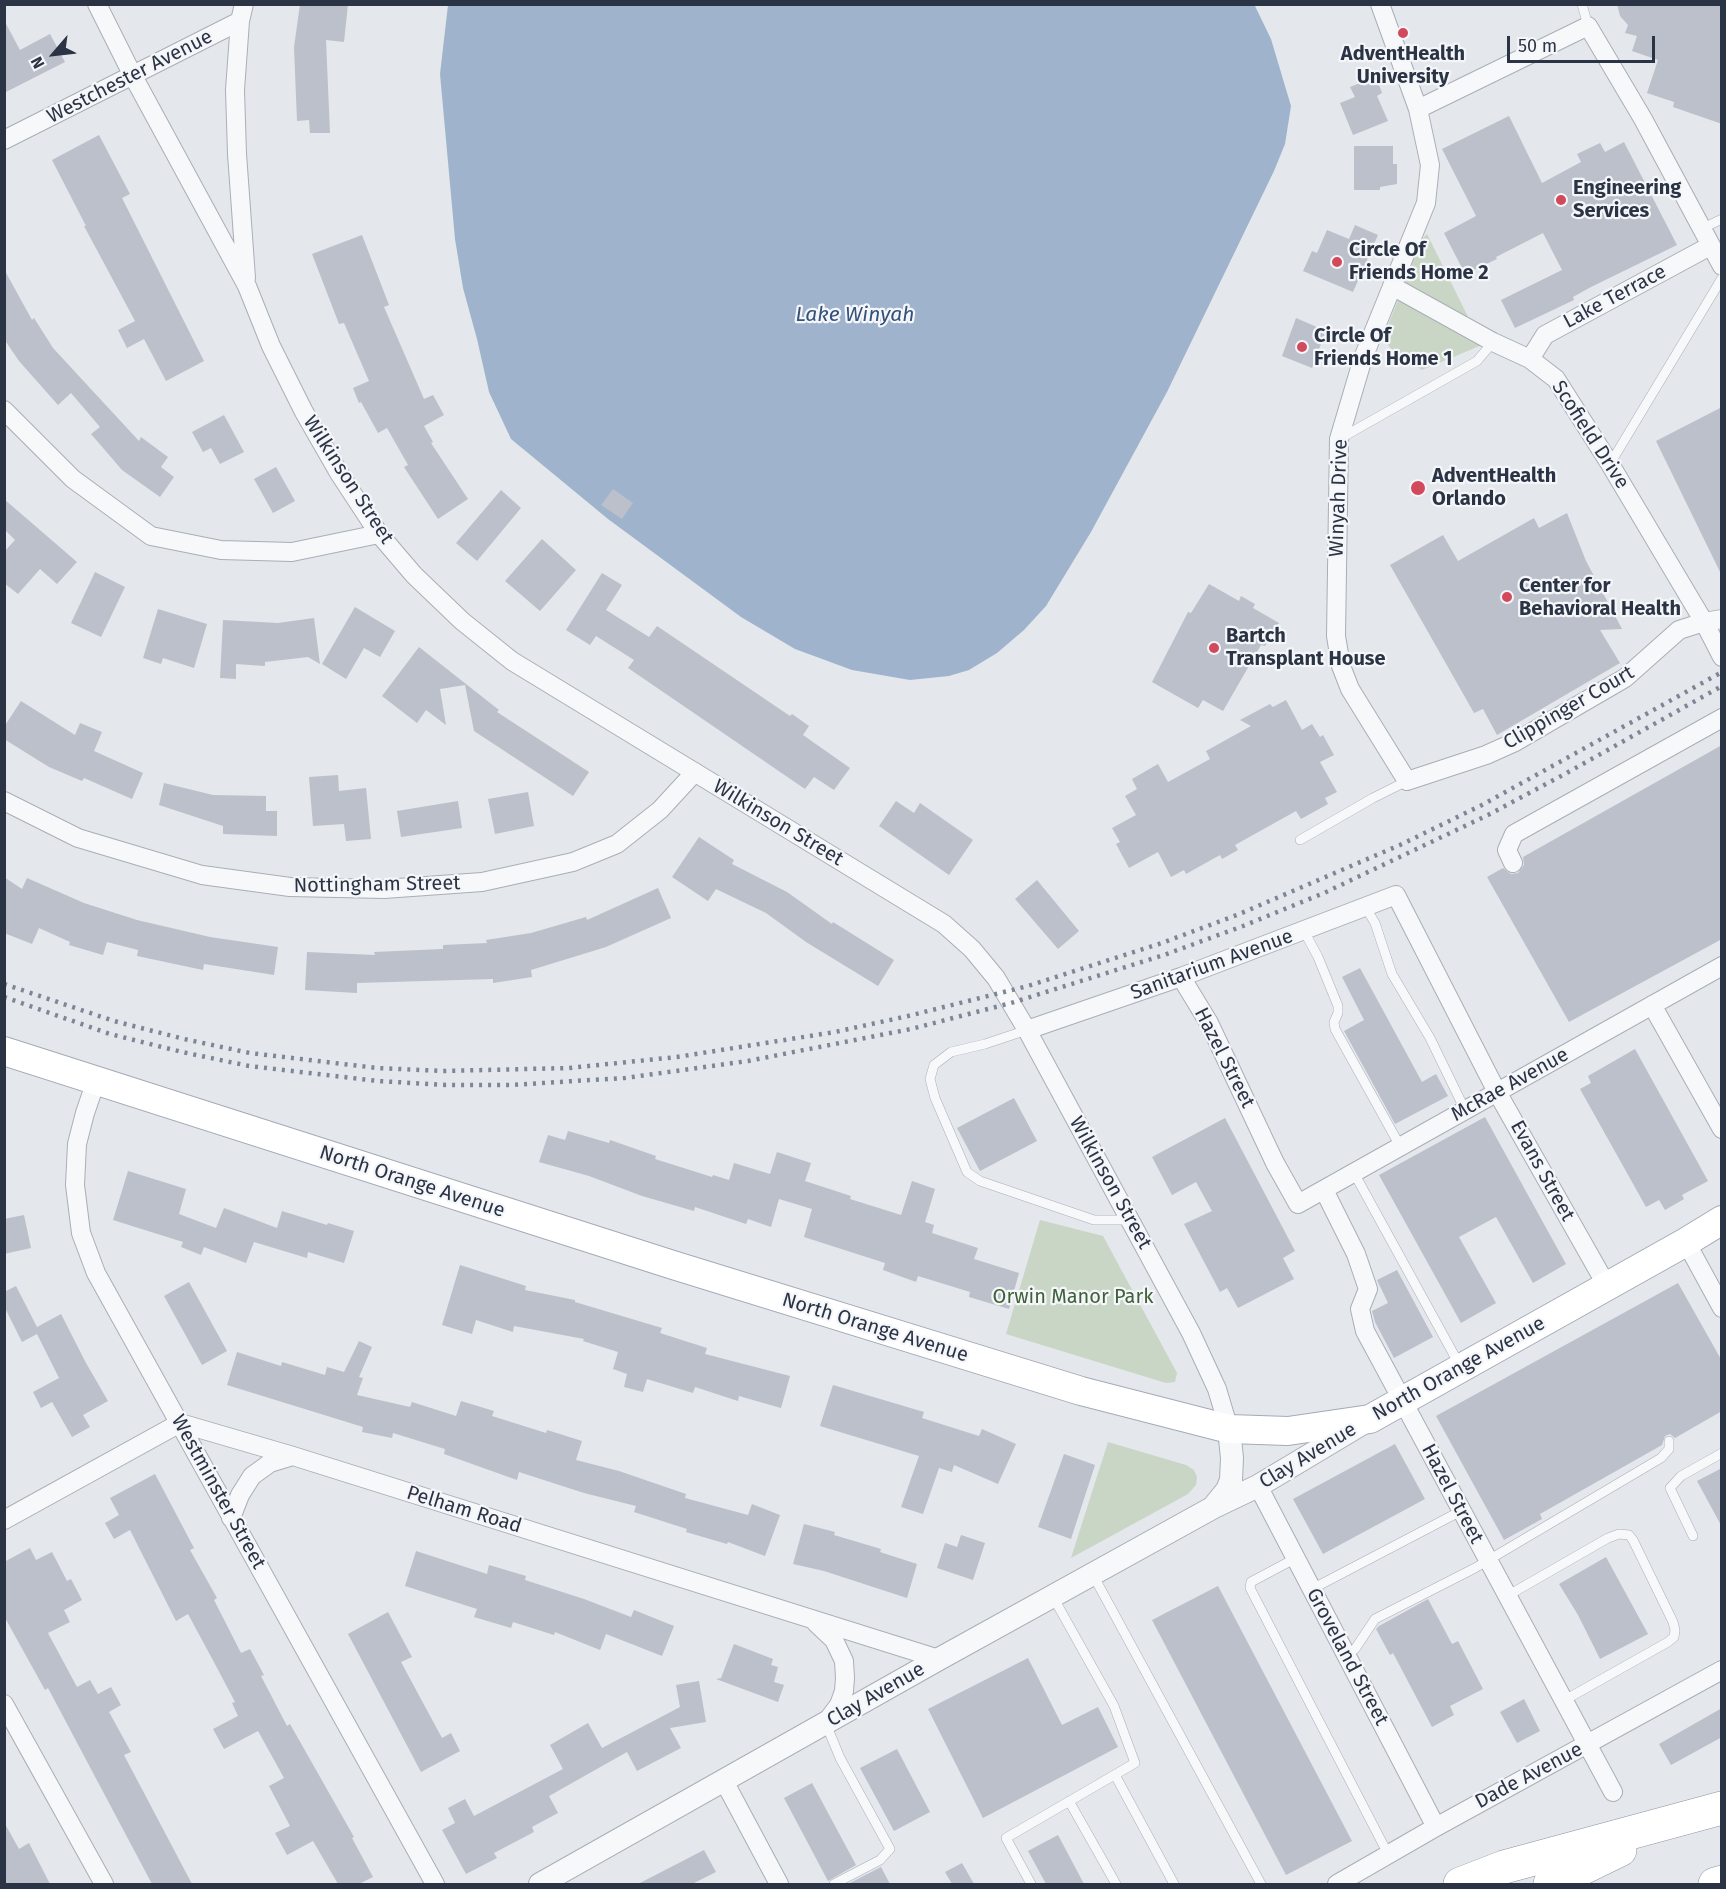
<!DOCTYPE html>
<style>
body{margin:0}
#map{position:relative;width:1726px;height:1889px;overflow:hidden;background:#e4e7ec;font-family:"Fira Sans",sans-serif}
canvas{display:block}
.frame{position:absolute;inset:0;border:6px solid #2b3445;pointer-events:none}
.north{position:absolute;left:24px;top:24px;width:60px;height:60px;-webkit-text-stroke:4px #f4f6f9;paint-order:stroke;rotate:242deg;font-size:16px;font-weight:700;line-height:24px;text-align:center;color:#2b3445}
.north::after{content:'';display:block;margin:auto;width:21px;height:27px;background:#2b3445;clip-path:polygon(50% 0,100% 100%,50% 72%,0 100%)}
.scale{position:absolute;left:1507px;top:36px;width:148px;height:27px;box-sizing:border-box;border:3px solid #2b3445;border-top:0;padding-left:8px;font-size:18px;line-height:21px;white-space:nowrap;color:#2b3445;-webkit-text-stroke:4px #f4f6f9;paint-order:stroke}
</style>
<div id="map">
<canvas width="1726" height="1889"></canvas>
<div class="frame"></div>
<div class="north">N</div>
<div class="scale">50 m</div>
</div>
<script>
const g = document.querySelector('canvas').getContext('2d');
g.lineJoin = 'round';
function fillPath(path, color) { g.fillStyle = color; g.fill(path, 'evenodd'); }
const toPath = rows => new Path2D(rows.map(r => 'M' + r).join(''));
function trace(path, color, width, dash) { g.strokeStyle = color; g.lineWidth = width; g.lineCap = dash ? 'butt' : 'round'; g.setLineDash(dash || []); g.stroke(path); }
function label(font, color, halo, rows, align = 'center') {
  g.font = font + ' "Fira Sans",sans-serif'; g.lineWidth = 4.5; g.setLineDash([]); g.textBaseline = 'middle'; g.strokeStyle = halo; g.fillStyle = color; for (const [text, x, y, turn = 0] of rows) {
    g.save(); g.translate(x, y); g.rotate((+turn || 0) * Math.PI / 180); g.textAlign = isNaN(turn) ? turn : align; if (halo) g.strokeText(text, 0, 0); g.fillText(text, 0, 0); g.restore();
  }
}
fillPath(toPath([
 [1427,234,1482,345,1422,370,1394,353,1383,338,1422,239],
 [1040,1220,1103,1236,1177,1373,1175,1382,1166,1383,1006,1334],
 [1108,1442,1186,1465,1194,1470,1197,1477,1196,1485,1188,1494,1071,1558]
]), '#c9d6c5');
fillPath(toPath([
 [1254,4,1271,39,1291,106,1285,144,1274,171,1167,392,1091,532,1046,606,1024,630,997,653,969,670,949,676,910,680,852,670,795,649,741,617,608,519,511,439,489,392,477,339,463,288,455,239,440,74,448,5]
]), '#9fb4cc');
fillPath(toPath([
 [300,4,348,4,344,42,326,40,330,133,310,133,309,120,297,121,294,47],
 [1617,4,1722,4,1722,124,1673,107,1674,102,1647,93,1658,60,1632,51,1637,36,1625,33,1628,25,1620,16],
 [4,20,20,50,50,34,65,62,4,93],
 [1376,77,1382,93,1377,96,1388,121,1353,135,1340,103,1355,97,1350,87],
 [1509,116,1542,183,1581,162,1577,154,1600,143,1605,152,1624,142,1677,245,1591,287,1573,297,1574,300,1515,328,1501,300,1562,270,1543,233,1496,257,1497,259,1465,274,1444,233,1476,216,1442,149],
 [99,135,130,194,122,198,204,361,166,381,144,339,127,348,118,330,135,321,84,226,86,226,52,160],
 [1354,146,1393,146,1393,164,1397,164,1397,184,1380,187,1380,190,1354,190],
 [1355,225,1378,235,1353,292,1303,271,1312,251,1317,253,1327,230,1349,239],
 [362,235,389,305,384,307,424,399,433,395,444,415,424,426,433,442,431,443,468,499,438,519,404,467,408,465,387,428,378,433,361,402,359,403,353,388,369,381,344,323,339,324,312,254],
 [4,269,32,320,34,318,53,348,139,441,141,437,168,457,161,467,174,477,160,497,122,470,91,434,100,427,71,393,58,405,19,361,4,339],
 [1296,318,1326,331,1312,368,1282,356],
 [1722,407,1722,576,1656,441],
 [224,415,244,452,220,464,211,448,203,452,192,432],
 [276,467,295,501,273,513,254,479],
 [613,489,633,503,622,519,601,505],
 [501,490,521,508,477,561,456,543],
 [4,499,77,562,57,584,40,569,18,594,4,583,4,552,15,540,4,529],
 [1567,513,1586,561,1622,629,1600,630,1620,663,1497,735,1483,709,1474,713,1390,565,1443,535,1458,561,1534,518,1539,528],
 [542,539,576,570,540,611,505,581],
 [95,572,125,587,101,637,71,623],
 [602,573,622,585,606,610,649,637,657,626,790,716,792,714,809,726,803,735,850,768,834,790,814,777,805,789,628,668,634,660,596,636,590,645,566,630],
 [1209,584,1239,601,1241,596,1255,604,1253,608,1279,623,1265,646,1261,645,1223,711,1203,700,1198,708,1152,682,1188,612,1191,613],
 [355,607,395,631,380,657,364,648,346,679,322,664],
 [158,609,207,624,194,668,163,658,161,664,143,658],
 [314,618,320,664,308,657,265,662,265,666,236,664,236,679,220,678,223,620,278,623],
 [419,647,499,710,497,712,589,772,573,796,474,731,465,685,440,689,446,725,426,710,417,723,382,696],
 [1286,700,1302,730,1312,724,1320,737,1323,735,1334,755,1320,762,1337,792,1325,798,1328,804,1301,819,1296,811,1235,845,1238,850,1222,859,1220,855,1186,874,1184,870,1171,877,1158,852,1129,868,1116,844,1120,842,1112,828,1136,815,1125,796,1137,789,1132,779,1158,764,1168,782,1210,759,1206,751,1251,726,1240,720,1270,704,1273,707],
 [21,701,75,735,80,723,102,732,94,751,143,773,132,799,84,778,82,781,49,767,4,739,4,727],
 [1722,745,1722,939,1569,1022,1487,877,1503,868,1511,874,1518,873,1524,865,1523,857],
 [338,775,339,791,366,788,371,839,346,841,344,824,313,826,309,777],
 [164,783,213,795,266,796,266,811,277,811,277,836,223,834,223,826,159,805],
 [528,792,534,826,495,834,488,799],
 [458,801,462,828,401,837,397,811],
 [896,801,914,813,920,803,973,840,949,875,879,826],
 [699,837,734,860,732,864,787,892,832,924,833,922,894,960,878,986,806,942,766,913,716,889,708,901,672,877],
 [4,877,22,889,27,878,84,903,137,920,210,937,278,947,274,975,204,964,203,970,137,956,138,950,107,942,103,955,69,945,70,942,39,928,32,944,4,933],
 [1037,880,1079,931,1058,949,1015,899],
 [658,888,671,918,606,947,531,970,532,977,493,983,493,979,357,983,357,993,305,990,307,952,375,955,374,952,443,949,443,945,487,943,486,940,531,933,586,917,587,920],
 [1360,968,1422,1082,1436,1074,1448,1096,1395,1124,1344,1031,1364,1020,1342,977],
 [1635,1049,1708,1181,1682,1195,1684,1199,1665,1210,1659,1200,1646,1207,1580,1089,1591,1083,1588,1076],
 [1014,1098,1037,1141,980,1171,957,1128],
 [1485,1117,1566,1264,1533,1283,1496,1217,1459,1237,1496,1303,1461,1323,1379,1175],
 [1225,1118,1295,1251,1283,1258,1294,1279,1238,1308,1227,1288,1220,1292,1184,1224,1212,1211,1196,1182,1172,1195,1152,1157],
 [568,1131,609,1143,610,1140,656,1156,655,1159,712,1177,713,1175,729,1180,734,1163,770,1174,777,1152,811,1163,805,1181,851,1196,850,1199,901,1215,912,1181,935,1189,925,1222,934,1225,932,1233,978,1248,974,1259,1019,1273,1009,1309,969,1297,970,1292,918,1276,916,1282,883,1270,885,1263,804,1237,812,1209,779,1199,771,1227,748,1219,746,1224,695,1207,694,1211,642,1196,589,1176,539,1162,548,1135,565,1140],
 [128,1171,186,1189,179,1214,216,1228,224,1208,277,1228,282,1211,327,1225,328,1223,354,1231,344,1263,308,1252,307,1258,254,1242,246,1263,204,1247,201,1255,181,1247,183,1242,113,1220],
 [24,1215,31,1248,4,1254,4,1219],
 [460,1265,526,1286,525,1290,575,1300,575,1302,662,1328,660,1333,707,1348,705,1354,790,1376,781,1408,739,1396,738,1401,695,1387,693,1393,647,1379,643,1392,624,1387,627,1374,613,1369,618,1352,583,1341,584,1339,514,1326,513,1332,476,1320,472,1334,442,1325],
 [1397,1270,1433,1337,1394,1358,1375,1322,1372,1311,1388,1303,1377,1280],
 [189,1282,227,1351,202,1365,164,1296],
 [1678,1283,1722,1361,1722,1411,1675,1438,1670,1434,1665,1436,1662,1445,1540,1514,1542,1519,1504,1540,1436,1416],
 [16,1286,37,1327,61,1314,86,1363,108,1401,83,1415,90,1427,72,1437,52,1402,41,1408,33,1392,59,1378,37,1334,22,1342,4,1306,4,1292],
 [359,1341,372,1347,359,1377,363,1378,357,1395,410,1407,412,1402,456,1416,461,1401,494,1411,492,1416,546,1433,547,1430,582,1441,576,1460,619,1471,686,1494,685,1498,748,1515,752,1504,780,1515,765,1556,728,1542,727,1544,686,1532,687,1529,634,1512,636,1506,584,1493,519,1472,517,1480,444,1454,445,1449,393,1433,392,1438,362,1432,363,1427,227,1385,237,1352,281,1366,282,1362,325,1375,327,1367,344,1372],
 [833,1385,924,1412,922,1418,979,1436,982,1429,1016,1444,998,1484,954,1465,952,1472,939,1468,923,1514,901,1507,919,1456,820,1426],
 [1395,1444,1425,1499,1323,1554,1293,1499],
 [1064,1454,1095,1465,1071,1539,1038,1527],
 [1722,1468,1722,1527,1697,1481],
 [155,1474,194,1548,190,1550,217,1598,214,1600,241,1653,250,1649,264,1675,261,1676,287,1726,290,1724,354,1837,352,1838,373,1877,359,1884,338,1884,313,1841,287,1855,275,1833,290,1826,269,1786,284,1778,258,1731,224,1749,213,1729,238,1716,232,1703,235,1702,216,1666,188,1614,176,1621,130,1530,114,1539,105,1523,119,1515,110,1498],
 [804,1524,835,1532,834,1535,881,1549,880,1552,917,1564,907,1598,824,1571,793,1564],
 [961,1535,985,1543,973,1580,937,1568,945,1543,957,1547],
 [30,1548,36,1560,52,1552,67,1581,71,1579,82,1600,64,1610,70,1622,48,1633,77,1687,90,1680,98,1694,111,1687,121,1705,109,1712,131,1752,124,1755,192,1884,152,1884,48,1688,45,1690,4,1616,4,1562],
 [416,1551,487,1574,489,1565,526,1576,525,1580,584,1599,631,1617,634,1610,674,1626,662,1656,606,1634,600,1650,555,1632,554,1635,513,1622,511,1628,474,1617,477,1609,405,1586],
 [1606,1557,1648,1634,1600,1659,1578,1615,1559,1584],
 [1218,1586,1352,1841,1286,1875,1152,1620],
 [1428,1599,1452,1644,1458,1641,1483,1689,1450,1706,1454,1715,1432,1727,1393,1653,1390,1655,1376,1629,1379,1626],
 [388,1612,412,1657,401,1662,442,1738,451,1733,460,1751,421,1772,348,1634],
 [734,1644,773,1659,771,1665,778,1667,774,1682,784,1685,778,1702,716,1679,721,1678],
 [1028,1658,1062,1725,1098,1707,1118,1747,983,1818,928,1709],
 [699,1681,706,1722,670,1728,681,1748,637,1771,627,1752,549,1796,558,1813,532,1827,534,1832,494,1853,497,1858,466,1874,442,1830,455,1823,448,1808,465,1799,474,1816,563,1769,550,1745,588,1723,602,1748,680,1707,676,1685],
 [1524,1699,1540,1731,1517,1743,1500,1712],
 [1722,1708,1722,1737,1671,1765,1659,1744],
 [897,1749,930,1812,894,1831,860,1768],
 [812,1783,856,1865,828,1881,784,1798],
 [4,1822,19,1849,29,1843,50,1884,4,1884],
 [1058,1835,1084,1884,1046,1884,1028,1851],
 [704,1850,716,1872,692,1884,638,1884],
 [962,1863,974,1884,952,1884,945,1872],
 [881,1867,890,1884,848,1884]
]), '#bbc0ca');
const service = toPath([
 [1582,4,1588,26],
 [1701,229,1722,219],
 [1341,438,1477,361,1493,342],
 [1610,464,1722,278],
 [1300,840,1373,798,1407,781],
 [1366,908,1375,923,1392,974,1430,1038,1465,1110],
 [1304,931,1318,957,1338,1006,1338,1013,1334,1022,1335,1029,1400,1146],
 [1027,1030,985,1044,951,1052,934,1065,930,1079,935,1098,967,1172,980,1181,1094,1220,1130,1220],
 [1354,1173,1459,1364],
 [1693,1536,1670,1488,1681,1476,1722,1453],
 [1296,1558,1251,1582,1250,1588,1388,1854],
 [1093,1575,1261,1884],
 [1312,1589,1461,1511],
 [1507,1596,1608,1538,1619,1534,1629,1535,1633,1540,1673,1622,1675,1630,1674,1637,1668,1642,1563,1701],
 [1346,1655,1355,1649,1375,1619,1475,1568,1661,1458,1669,1449,1669,1441],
 [826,1724,840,1758,890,1849,880,1860,834,1884],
 [1115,1775,1174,1884],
 [1069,1801,1116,1884],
 [1031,1884,1006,1838,1135,1763,1114,1706,1053,1597]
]);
const minor = toPath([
 [97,4,133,76,247,286,271,346,304,412,339,473,379,534,414,575,462,621,512,661,944,924,972,949,996,978,1027,1030,1191,1333,1217,1389,1229,1429],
 [244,4,240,21,235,90,237,154,246,278],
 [1380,4,1418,109,1430,165,1426,203,1363,358,1339,439,1336,636,1341,666,1350,689,1407,781,1486,755,1515,742,1625,678,1679,630,1704,622,1722,619],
 [1418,109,1588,26,1643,119,1722,266],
 [4,140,240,21],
 [1392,286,1493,342,1530,359,1556,379,1610,464,1704,622,1722,657],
 [1530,359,1545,335,1710,246],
 [4,410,73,479,151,536,221,550,292,552,379,534],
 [4,801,78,838,202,875,290,887,384,889,482,882,573,862,617,844,660,810,695,772],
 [1513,863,1507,850,1514,834,1722,718],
 [1181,977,1209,1023,1275,1163,1298,1204,1722,966],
 [1652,1005,1722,1129],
 [1027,1030,1181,977,1396,895,1497,1092,1607,1286],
 [96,1081,85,1113,77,1144,75,1185,81,1233,96,1273,435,1884],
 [1324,1190,1356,1254,1368,1289,1360,1309,1365,1331,1613,1792],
 [1686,1242,1722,1308],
 [1258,1486,1436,1827],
 [231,1518,240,1495,252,1476,270,1463,293,1456],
 [4,1520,180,1423,293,1456,939,1659],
 [816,1623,834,1640,844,1661,845,1678,844,1691,839,1705,827,1721],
 [4,1704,104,1884],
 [724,1781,779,1884],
 [1337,1884,1436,1827,1722,1670]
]);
const tertiary = toPath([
 [1214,1506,1227,1490,1231,1480,1232,1458,1229,1429],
 [540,1884,939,1659,1214,1507,1258,1486,1365,1422]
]);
const primary = toPath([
 [4,1051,673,1265,1081,1391,1229,1429,1288,1431,1370,1419,1686,1242,1722,1220]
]);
const motorway = toPath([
 [1460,1884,1504,1867,1722,1808],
 [1550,1884,1620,1850],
 [1715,1884,1722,1882]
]);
trace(service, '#a9aeb7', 10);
trace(minor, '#a9aeb7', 20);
trace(tertiary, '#a9aeb7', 24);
trace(primary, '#a3abb8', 30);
trace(motorway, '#8b94a3', 34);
trace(service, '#f7f8fa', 9);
trace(minor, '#f7f8fa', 18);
trace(tertiary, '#f7f8fa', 22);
trace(primary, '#fff', 28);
trace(motorway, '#fff', 33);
trace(toPath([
 [4,984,114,1021,184,1039,250,1053,377,1068,443,1071,569,1068,677,1057,835,1032,908,1016,1028,986,1159,944,1237,915,1400,845,1482,805,1722,672],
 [4,997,110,1034,182,1052,249,1066,378,1081,446,1085,512,1085,574,1081,625,1078,748,1061,911,1029,1011,1003,1164,955,1243,926,1324,893,1488,815,1563,775,1722,686]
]), '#7d8696', 4.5, [3, 6]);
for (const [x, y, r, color] of [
 [1403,33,6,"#d1495b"],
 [1561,200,6,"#d1495b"],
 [1337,262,6,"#d1495b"],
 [1302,347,6,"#d1495b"],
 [1418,488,8,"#d1495b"],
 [1507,597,6,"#d1495b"],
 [1214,648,6,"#d1495b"]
]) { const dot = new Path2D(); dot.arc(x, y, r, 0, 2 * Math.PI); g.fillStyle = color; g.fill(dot); trace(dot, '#f4f6f9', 2); }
label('bold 20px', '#2b3445', '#f4f6f9', [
 ["AdventHealth",1403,54,"center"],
 ["University",1403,77,"center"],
 ["Engineering",1573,188],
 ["Services",1573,211],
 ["Circle Of",1349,250],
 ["Friends Home 2",1349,273],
 ["Circle Of",1314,336],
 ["Friends Home 1",1314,359],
 ["AdventHealth",1432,476],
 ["Orlando",1432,499],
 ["Center for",1519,586],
 ["Behavioral Health",1519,609],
 ["Bartch",1226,636],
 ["Transplant House",1226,659]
], 'left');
label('20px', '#2b3445', '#f4f6f9', [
 ["Westchester Avenue",130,77,-27],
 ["Lake Terrace",1615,297,-28],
 ["Scofield Drive",1590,435,57],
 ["Wilkinson Street",348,480,57],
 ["Winyah Drive",1339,498,-88],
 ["Clippinger Court",1569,708,-30],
 ["Wilkinson Street",778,823,31],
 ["Nottingham Street",377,885,-1],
 ["Sanitarium Avenue",1212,965,-20],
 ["Hazel Street",1224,1058,63],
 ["McRae Avenue",1510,1085,-29],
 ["Evans Street",1542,1171,61],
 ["North Orange Avenue",412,1182,18],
 ["Wilkinson Street",1110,1183,61],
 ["North Orange Avenue",875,1328,17],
 ["North Orange Avenue",1459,1369,-29],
 ["Clay Avenue",1308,1456,-31],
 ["Westminster Street",218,1492,61],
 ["Hazel Street",1452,1494,62],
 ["Pelham Road",464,1510,17],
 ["Groveland Street",1347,1657,62],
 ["Clay Avenue",876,1695,-30],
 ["Dade Avenue",1529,1776,-28]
]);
label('20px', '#3f6138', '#f4f6f9', [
 ["Orwin Manor Park",1073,1297]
]);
label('italic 21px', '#34527a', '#f4f6f9', [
 ["Lake Winyah",855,315]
]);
</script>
